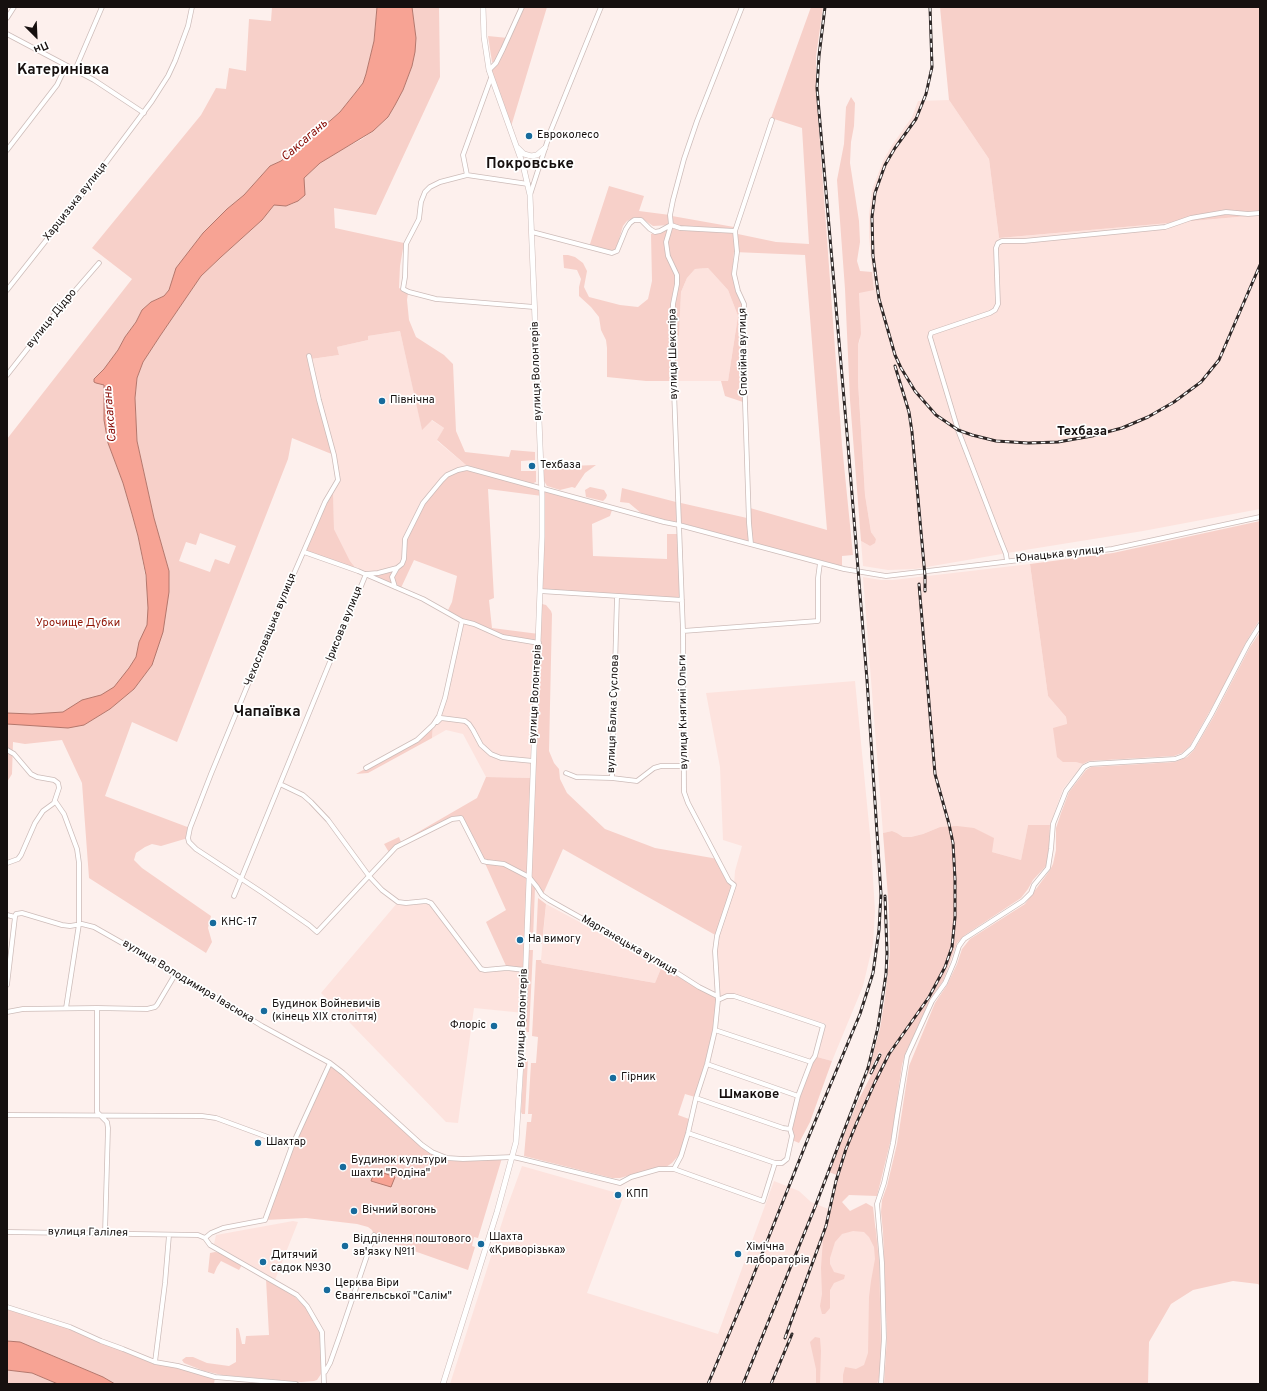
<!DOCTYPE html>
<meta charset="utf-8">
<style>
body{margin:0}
#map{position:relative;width:1267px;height:1391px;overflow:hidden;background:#fdf0ed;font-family:Overpass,sans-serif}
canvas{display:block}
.frame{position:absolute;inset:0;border:8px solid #16100f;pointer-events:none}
.north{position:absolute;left:16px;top:16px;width:40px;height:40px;-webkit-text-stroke:3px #fff;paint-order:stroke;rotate:156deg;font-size:11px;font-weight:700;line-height:16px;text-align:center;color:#16100f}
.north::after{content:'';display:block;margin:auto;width:14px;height:18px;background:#16100f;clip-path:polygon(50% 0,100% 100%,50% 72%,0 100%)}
</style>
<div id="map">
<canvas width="1267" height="1391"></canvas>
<div class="frame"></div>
<div class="north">Пн</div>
</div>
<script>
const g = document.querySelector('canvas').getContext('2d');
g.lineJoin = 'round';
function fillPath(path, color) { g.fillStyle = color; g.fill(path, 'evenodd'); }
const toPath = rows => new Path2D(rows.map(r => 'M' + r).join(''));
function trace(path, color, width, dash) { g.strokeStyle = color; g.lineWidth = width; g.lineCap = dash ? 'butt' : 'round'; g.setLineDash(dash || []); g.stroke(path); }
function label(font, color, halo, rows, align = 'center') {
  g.font = font + ' Overpass,sans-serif'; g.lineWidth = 3.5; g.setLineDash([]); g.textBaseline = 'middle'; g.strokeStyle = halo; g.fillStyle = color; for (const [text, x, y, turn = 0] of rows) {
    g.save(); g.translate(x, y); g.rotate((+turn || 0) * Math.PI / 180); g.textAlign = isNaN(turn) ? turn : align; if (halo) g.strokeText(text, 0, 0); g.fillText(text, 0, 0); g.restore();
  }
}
fillPath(toPath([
 [949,100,989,159,999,238,1260,215,1260,509,1143,531,1025,550,915,569,888,570,863,566,861,541,870,546,876,539,871,532,865,495,858,382,858,345,860,340,859,292,874,289,869,237,869,214,872,190,883,161,892,145,912,117,918,101],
 [708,268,728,290,738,316,728,381,677,381,676,340,679,334,681,292,687,278,695,269],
 [400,331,422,429,431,420,444,428,437,441,466,465,397,568,366,574,358,571,350,561,334,529,333,487,338,480,311,359,339,355,337,347,368,340,368,336],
 [1030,564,1048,696,1066,717,1067,724,1063,762,1077,762,1083,764,1063,789,1050,825,1028,825,1021,860,992,852,940,827,923,834,911,837,903,837,897,833,892,831,883,833,863,577,881,580,893,580],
 [462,621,539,643,533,778,486,777,463,734,446,730,432,738,433,725,439,716],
 [855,681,871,845,875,911,873,944,863,986,832,1061,817,1057,826,1024,733,994,727,994,720,996,717,996,715,951,717,936,734,885,735,871,742,846,723,840,720,767,706,693],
 [398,902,431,903,481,969,525,970,524,1013,474,1008,458,1123,446,1122,321,993],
 [546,904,662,966,655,983,542,963,541,960],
 [522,1166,624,1195,587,1293,718,1334,774,1181,799,1191,811,1202,880,1230,884,1338,881,1384,450,1384,506,1210],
 [293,1221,298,1222,275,1280,214,1244,216,1235]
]), '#fde3de');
fillPath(toPath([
 [272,7,377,7,374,41,366,74,363,83,340,112,281,161,270,166,244,195,227,209,203,233,177,268,169,290,164,296,151,302,142,310,136,322,125,337,118,350,104,370,94,379,104,384,104,420,108,443,123,483,138,536,147,585,148,602,152,635,131,673,84,725,110,709,134,689,152,665,169,571,154,518,137,441,135,398,137,378,143,362,160,336,201,276,221,257,262,220,274,205,286,206,292,204,298,201,304,195,304,178,320,163,332,155,362,139,373,131,388,117,403,90,412,66,416,38,412,7,439,7,440,77,376,215,334,208,335,228,404,243,400,266,399,288,408,293,407,300,409,320,416,337,444,355,453,364,456,431,465,452,509,457,511,450,535,452,535,460,521,461,521,471,536,471,536,482,531,484,466,465,437,440,444,428,432,420,422,430,400,331,368,336,368,340,337,347,339,355,311,359,334,455,292,438,288,459,177,742,132,722,105,796,190,828,188,838,161,846,152,844,145,847,136,853,134,860,142,868,211,916,208,928,212,942,206,953,89,878,82,783,62,740,25,744,13,742,12,774,7,782,7,439,132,279,92,248,201,115,216,88,226,89,229,68,246,71,249,19,271,21],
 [200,533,236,546,229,564,215,559,210,572,179,561,186,542,196,545],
 [522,7,547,7,510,130,489,70,495,63,492,62,488,36,508,38],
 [811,7,823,7,816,56,816,88,842,445,853,555,842,556,842,566,753,543,750,524,750,508,827,530,805,255,734,252,732,275,736,292,742,304,741,337,743,402,725,396,721,381,728,381,738,316,728,290,708,268,695,269,687,278,681,292,679,335,676,340,677,381,646,381,607,377,607,348,606,340,601,330,599,317,591,307,579,296,579,287,581,279,577,270,564,268,563,255,568,255,575,257,583,263,587,271,584,287,589,297,620,305,638,307,648,299,652,281,651,234,661,232,672,228,680,230,733,233,776,242,809,244,802,128,771,118],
 [940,7,1260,7,1260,215,999,238,989,159,949,100],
 [851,97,855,103,854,126,851,142,850,163,859,221,860,242,857,261,860,271,872,272,874,290,859,293,861,334,858,345,858,382,865,495,871,532,876,539,875,543,870,546,861,541,850,400,845,289,837,180,844,144,846,107],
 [609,186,644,196,639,211,670,215,671,225,653,226,643,219,635,217,627,221,623,226,615,253,589,247],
 [672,216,734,227,734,230,680,227,672,224],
 [596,465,585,473,575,488,572,487,560,490,547,486,544,481,543,467],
 [467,468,613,507,610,516,592,524,593,556,667,559,667,534,680,534,682,600,540,591,542,496,488,489,494,598,489,600,492,628,539,634,542,604,546,605,551,611,552,614,549,751,554,763,559,769,560,779,567,793,605,829,655,848,718,859,729,881,734,885,717,936,563,849,543,894,529,878,525,970,507,968,486,922,506,910,484,861,458,817,396,847,390,854,384,844,399,837,401,842,477,798,486,777,533,778,539,644,519,641,462,621,447,612,452,602,457,576,414,560,400,590,366,574,397,568,402,564,405,539,423,503,447,475],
 [333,487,334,529,350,561,358,571,304,552],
 [590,487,604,490,607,495,606,498,603,501,586,497,585,490],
 [622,488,676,502,677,522,664,521,641,513,629,503,620,502],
 [681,503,747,518,749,542,681,523],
 [1260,521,1260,619,1246,642,1224,686,1190,746,1182,753,1174,756,1089,761,1083,764,1076,762,1063,762,1057,757,1053,728,1067,724,1066,717,1048,696,1030,564,1113,553],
 [1260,632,1260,1286,1258,1284,1233,1281,1193,1290,1171,1304,1149,1342,1148,1384,884,1384,887,1337,883,1232,881,1212,882,1200,887,1186,897,1144,909,1066,935,1003,947,985,957,964,962,949,970,939,1025,904,1050,870,1053,864,1056,850,1056,828,1061,813,1069,792,1086,770,1091,767,1175,762,1187,757,1194,750,1214,716,1250,647],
 [433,725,432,738,368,773,356,774,417,740],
 [1028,825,1050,825,1049,846,1046,866,1033,880,1028,889,1021,898,965,935,957,943,943,981,931,998,905,1054,902,1065,892,1135,877,1196,849,1195,842,1202,850,1211,866,1203,873,1207,879,1260,881,1346,880,1373,877,1384,843,1384,843,1375,845,1367,856,1369,864,1365,868,1353,869,1297,871,1281,875,1259,874,1247,869,1237,864,1232,853,1231,842,1234,835,1242,830,1258,830,1264,834,1272,845,1275,844,1279,834,1283,830,1290,830,1308,825,1314,822,1314,820,1306,822,1294,821,1268,823,1239,827,1226,833,1196,839,1176,829,1172,857,1103,882,1054,879,1052,866,1079,880,1029,885,997,890,953,889,910,883,833,892,831,897,833,903,837,911,837,923,834,940,827,957,826,974,828,994,838,992,852,1021,860],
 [531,886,533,886,535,888,533,939,528,937],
 [538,898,546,904,542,944,536,942],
 [528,950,533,950,529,1032,523,1032],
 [536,960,541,960,542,963,655,983,662,966,698,989,715,997,717,1002,713,1029,705,1063,695,1097,685,1094,678,1115,689,1119,686,1135,679,1155,672,1163,666,1167,659,1167,620,1178,612,1178,524,1156,527,1122,531,1122,532,1114,528,1114,531,1063,536,1063,538,1037,532,1036],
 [817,1057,832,1061,810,1122,799,1143,792,1140,792,1129,800,1097,813,1063],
 [524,1059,528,1059,525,1114,522,1114,521,1112],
 [330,1063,422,1145,447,1158,502,1158,478,1238,474,1237,472,1246,475,1247,468,1270,380,1239,374,1235,372,1230,368,1227,357,1224,306,1218,265,1220,292,1146],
 [215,1252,222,1253,242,1265,239,1270,221,1261,217,1267,214,1274,208,1272,210,1253],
 [266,1279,295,1297,306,1308,321,1334,323,1359,321,1374,317,1380,314,1381,301,1382,222,1375,204,1371,184,1363,182,1360,186,1357,193,1357,207,1363,229,1366,236,1362,236,1328,238,1328,239,1330,242,1344,245,1344,246,1336,269,1335],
 [7,1307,53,1321,139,1356,215,1377,214,1384,115,1384,103,1377,20,1342,7,1341],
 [815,1337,820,1338,821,1351,820,1384,816,1384,816,1369,810,1342],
 [7,1370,32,1373,58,1384,7,1384]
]), '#f7d0c9');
const water = toPath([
 [377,7,412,7,416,38,415,52,412,66,403,90,395,105,388,117,373,131,320,163,304,178,305,195,298,201,286,206,274,205,262,220,221,257,201,276,160,336,143,362,137,378,135,398,137,441,154,518,169,571,169,592,163,632,152,665,134,689,110,709,84,725,68,728,7,724,7,713,32,714,63,712,82,700,101,695,114,687,129,668,136,657,139,642,147,625,148,608,146,575,138,536,132,514,123,483,108,443,104,420,104,385,96,383,94,382,94,379,104,369,118,350,125,337,136,322,142,310,151,302,164,296,169,290,176,268,203,233,227,209,244,195,270,166,281,161,331,120,340,112,356,92,363,83,366,74,374,41,377,7],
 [375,1170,395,1177,391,1187,371,1181,375,1170],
 [7,1341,20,1342,103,1377,115,1384,58,1384,32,1373,7,1370,7,1341]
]);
fillPath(water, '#f7a394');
trace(water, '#b4776c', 1);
const minor = toPath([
 [7,18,14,7],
 [7,34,94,80,144,113],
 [75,70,102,7],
 [489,70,496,63,503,49,522,7],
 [7,150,57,85,66,66],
 [467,175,463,155,491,78],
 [528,184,467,175,440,182,430,187,425,192,421,202,419,219,406,244,405,277,403,289,409,292,436,299,534,307],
 [530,195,551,130,601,7],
 [532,232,612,253,617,251,626,229,630,223,634,220,641,220,650,229,655,232,660,231,671,225,680,228,735,231],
 [7,290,78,200,152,101,168,76,175,61,188,26,192,7],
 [309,356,319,400,334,455,338,480,325,502,289,585,211,774,190,828,188,838,189,842,196,849,263,893,309,925,317,932,369,876,382,890,398,902,406,903,426,901,431,903,481,969,485,970,507,968,525,970],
 [7,375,54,315,99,263],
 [751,544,749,523,745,402,743,337,744,304,738,291,734,274,737,252,735,231,772,120],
 [304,552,358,571,423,599,462,621,474,624,503,637,539,643],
 [1007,561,1006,554,1000,539,958,430,930,337,931,333,990,313,995,310,998,304,996,248,998,243,1002,241,1024,241,1165,227,1191,218,1226,212,1248,214,1260,213],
 [395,587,392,577,397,568],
 [540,591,682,600],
 [617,596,612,778,637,781,654,768,661,766,684,766],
 [683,631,818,621,818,578,820,563],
 [437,722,441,718,465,721,469,724,473,730,481,745,491,754,501,758,533,761],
 [7,750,14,754,31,774,37,777,54,780,58,783,59,788,54,803,43,811,35,823,21,855,18,859,7,863],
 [366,768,417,740,433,725,439,716,445,698,462,621],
 [566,773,576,777,612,778],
 [280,784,303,795,311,802,328,820,369,876,396,847,452,819,461,818,483,861,487,862,504,864,529,877,537,887,542,895,549,900,663,964,699,987,717,996],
 [55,801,64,814,77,849,79,863,79,924,66,1008],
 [234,896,366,574,378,573,397,568,402,564,404,559,405,539,423,503,442,480,447,475,458,470,467,468,664,522,679,525,844,569,886,576,1112,549,1260,517],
 [7,915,15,917],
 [7,985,15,917,16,914,22,913,62,925,70,926,82,924,94,927,189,981,262,1026,330,1063,343,1073,422,1145,432,1152,447,1158,463,1159,513,1157,522,1159,620,1183,631,1177,659,1169,674,1169,681,1156,688,1133,696,1098,707,1064,715,1030,718,1000,715,951,717,936,734,885,729,881,688,803,684,792,683,631,672,337,673,304,677,284,677,275,668,256,666,242,671,225,670,215,673,200,684,159,697,121,742,7],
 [7,1012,23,1009,97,1008],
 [715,1030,811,1062],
 [707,1064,798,1096],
 [696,1098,783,1128,790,1129],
 [7,1115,202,1116,216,1118,292,1146,330,1063],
 [688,1133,775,1163,782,1163,787,1159,792,1136,790,1129,798,1096,811,1062,815,1056,823,1026,734,996,727,996,718,1000],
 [674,1169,763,1201,775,1163],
 [7,1232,198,1235,205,1238],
 [105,1233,108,1128,107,1122,97,1112,97,1008,147,1009,155,1007,157,1005,176,973],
 [205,1238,210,1245,297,1295,307,1306,322,1332,324,1384],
 [205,1238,211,1233,223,1228,265,1220,292,1146],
 [7,1307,70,1327,101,1341,123,1349,155,1362,178,1366,215,1377,296,1384],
 [155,1362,165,1283,169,1235],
 [325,1372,330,1363,340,1335,374,1235],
 [881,1384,884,1338,882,1263,877,1204,884,1183,893,1143,897,1116,907,1056,932,1001,945,983,954,962,959,946,964,939,1023,901,1031,893,1034,885,1048,868,1051,849,1053,824,1066,791,1084,767,1090,764,1175,759,1183,756,1192,748,1211,715,1248,644,1260,625]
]);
const tertiary = toPath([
 [518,148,524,154,531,156,537,155,545,148],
 [443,1384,497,1212,516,1142,524,1013,542,537,542,495,530,195,523,165,489,70,484,37,483,7]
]);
trace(minor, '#cdbcb9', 5.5);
trace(tertiary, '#cdbcb9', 6);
trace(minor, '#fff', 4);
trace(tertiary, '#fff', 5);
const rail = toPath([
 [930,7,932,67,926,94,916,119,895,148,885,165,875,193,872,217,873,256,879,299,895,355,901,368,915,391,936,415,958,430,972,435,996,441,1028,443,1058,442,1092,436,1122,428,1148,417,1174,402,1201,382,1219,360,1260,265],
 [895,366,909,412,912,432,925,576,925,591],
 [871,1073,880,1055],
 [785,1338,826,1226,836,1181,846,1149,857,1122,875,1082,889,1054,929,997,945,967,952,947,955,917,955,879,953,843,949,824,935,774,919,584],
 [708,1384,750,1284,809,1136,860,1014,873,973,879,930,881,894,867,680,848,445,819,111,817,88,819,56,825,7],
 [743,1384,815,1207,868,1068,878,1027,886,974,887,953,885,896],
 [771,1384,792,1334]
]);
trace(rail, '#2e2726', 3);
trace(rail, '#fff', 1.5, [4.5]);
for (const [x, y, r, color] of [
 [529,136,4,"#176b9c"],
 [382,401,4,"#176b9c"],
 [532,466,4,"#176b9c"],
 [213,923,4,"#176b9c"],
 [520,940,4,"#176b9c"],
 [264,1011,4,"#176b9c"],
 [494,1026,4,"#176b9c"],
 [613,1078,4,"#176b9c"],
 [258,1143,4,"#176b9c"],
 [343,1167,4,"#176b9c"],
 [618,1195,4,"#176b9c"],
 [354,1211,4,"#176b9c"],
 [481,1244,4,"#176b9c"],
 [345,1246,4,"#176b9c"],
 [738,1254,4,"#176b9c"],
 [263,1262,4,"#176b9c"],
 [327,1290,4,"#176b9c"]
]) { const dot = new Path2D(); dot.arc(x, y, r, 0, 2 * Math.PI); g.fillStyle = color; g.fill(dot); trace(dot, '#fff', 1.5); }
label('11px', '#16100f', '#fff', [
 ["Евроколесо",537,136],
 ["Північна",390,401],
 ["Техбаза",540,466],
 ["КНС-17",221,923],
 ["На вимогу",528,940],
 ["Будинок Войневичів",272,1005],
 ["(кінець ХІХ століття)",272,1018],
 ["Флоріс",486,1026,"right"],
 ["Гірник",621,1078],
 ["Шахтар",266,1143],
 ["Будинок культури",351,1161],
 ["шахти \"Родіна\"",351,1174],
 ["КПП",626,1195],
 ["Вічний вогонь",362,1211],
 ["Шахта",489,1238],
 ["«Криворізька»",489,1251],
 ["Відділення поштового",353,1240],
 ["зв'язку №11",353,1253],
 ["Хімічна",746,1248],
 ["лабораторія",746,1261],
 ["Дитячий",271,1256],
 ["садок №30",271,1269],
 ["Церква Віри",335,1284],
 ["Євангельської \"Салім\"",335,1297]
], 'left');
label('11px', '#16100f', '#fff', [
 ["Харцизька вулиця",76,202,-52],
 ["вулиця Дідро",52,319,-51],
 ["Спокійна вулиця",744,352,-91],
 ["вулиця Шекспіра",674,354,-91],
 ["вулиця Волонтерів",537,371,-92],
 ["Юнацька вулиця",1060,555,-6],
 ["Ірисова вулиця",345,624,-68],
 ["Чехословацька вулиця",271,630,-68],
 ["вулиця Волонтерів",536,694,-87],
 ["вулиця Княгині Ольги",684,712,-91],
 ["вулиця Балка Суслова",614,714,-88],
 ["Марганецька вулиця",629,946,30],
 ["вулиця Володимира Івасюка",188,982,31],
 ["вулиця Волонтерів",523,1018,-88],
 ["вулиця Галілея",88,1233,1]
]);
label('11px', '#901708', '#fff', [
 ["Урочище Дубки",78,624]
]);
label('italic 12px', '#860700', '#fff', [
 ["Саксагань",305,141,-41],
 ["Саксагань",111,414,-95]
]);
label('bold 13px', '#16100f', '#fff', [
 ["Техбаза",1082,432],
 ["Шмакове",749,1095]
]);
label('bold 15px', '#16100f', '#fff', [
 ["Катеринівка",63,71],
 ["Покровське",530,165],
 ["Чапаївка",267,713]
]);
</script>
